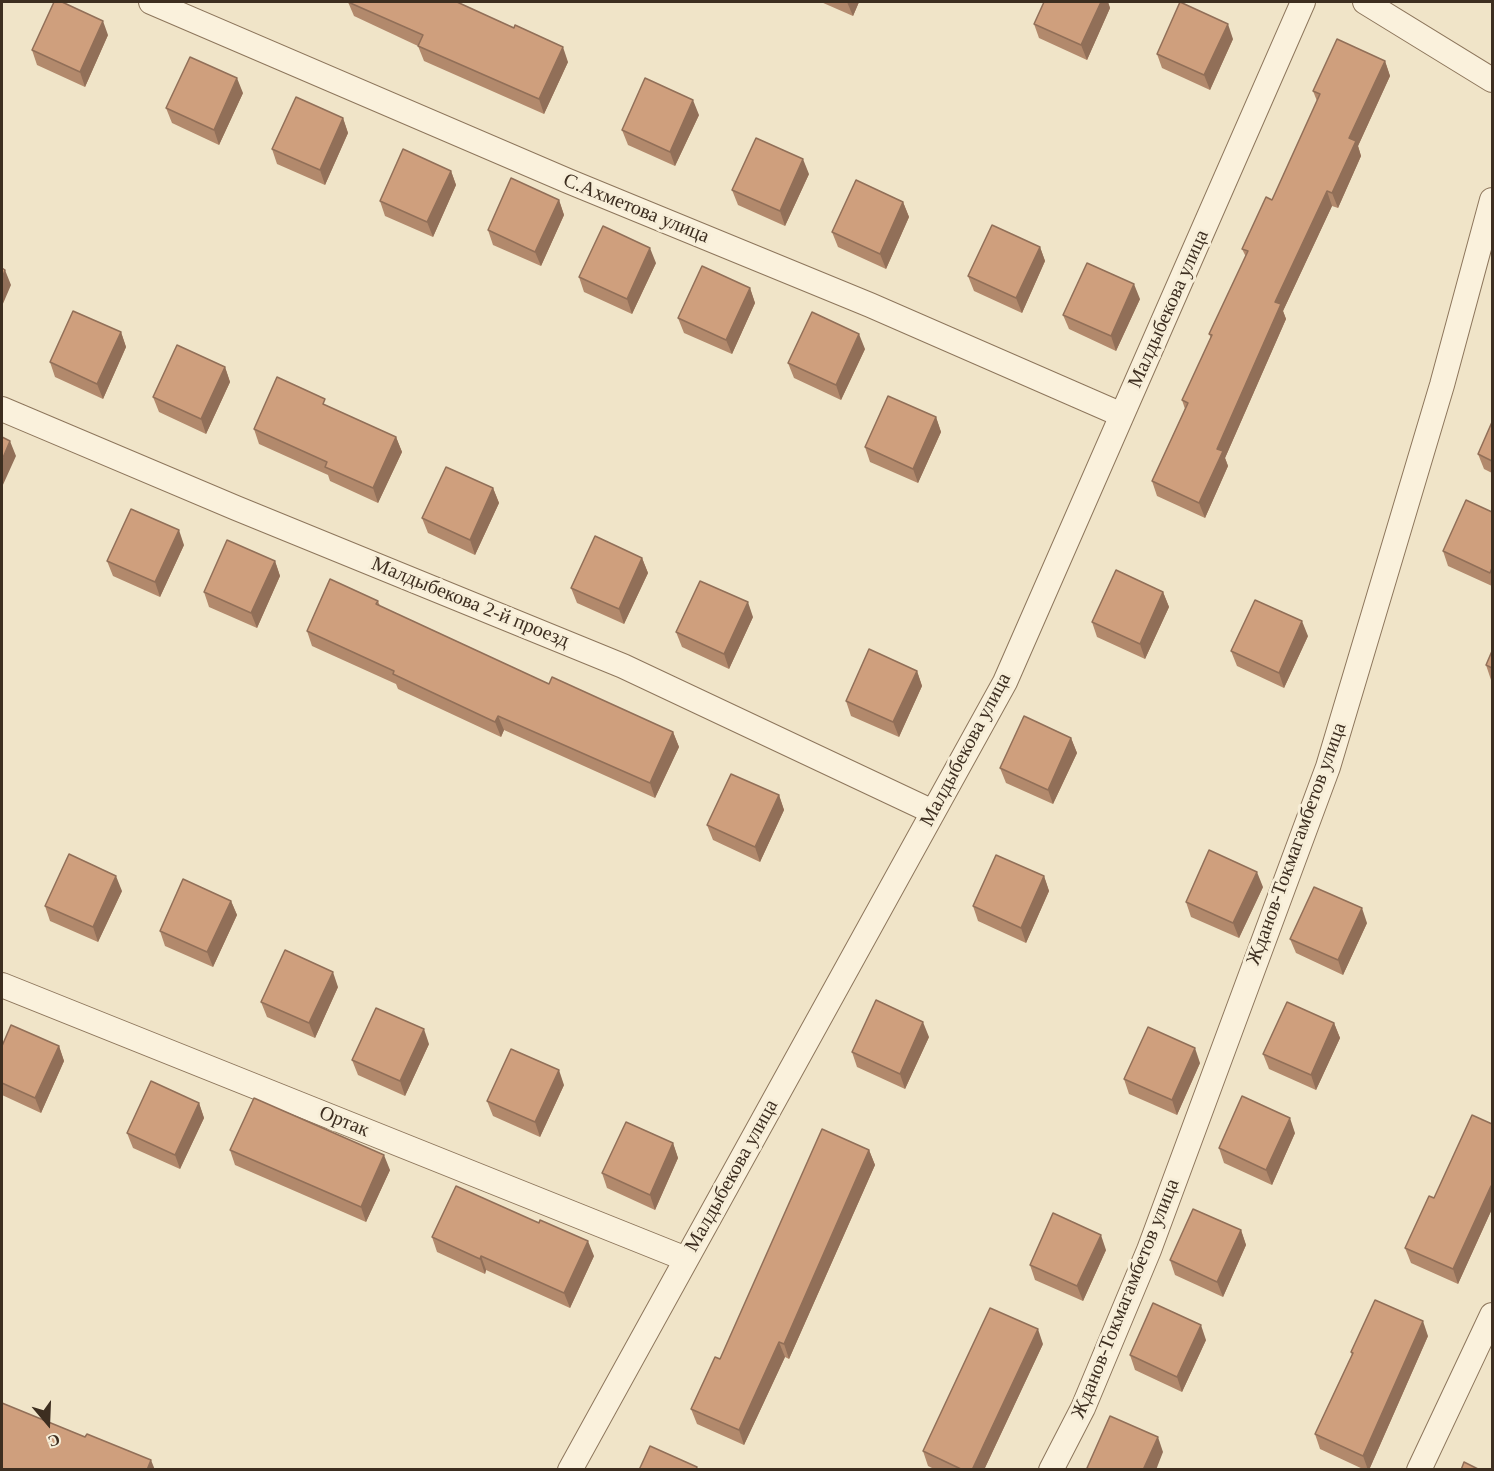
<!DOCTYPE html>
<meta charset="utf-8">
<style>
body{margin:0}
#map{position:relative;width:1494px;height:1471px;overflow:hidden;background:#f0e4c8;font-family:"Times New Roman",serif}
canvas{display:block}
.frame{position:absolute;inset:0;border:3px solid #3d2e20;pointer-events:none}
.north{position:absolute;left:18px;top:1393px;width:60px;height:60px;-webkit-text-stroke:4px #f7eed8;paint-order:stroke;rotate:161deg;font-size:16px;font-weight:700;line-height:24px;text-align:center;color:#3d2e20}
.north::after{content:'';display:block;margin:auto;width:21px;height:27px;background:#3d2e20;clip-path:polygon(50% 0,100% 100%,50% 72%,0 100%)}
</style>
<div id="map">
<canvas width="1494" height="1471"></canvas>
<div class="frame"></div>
<div class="north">С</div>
</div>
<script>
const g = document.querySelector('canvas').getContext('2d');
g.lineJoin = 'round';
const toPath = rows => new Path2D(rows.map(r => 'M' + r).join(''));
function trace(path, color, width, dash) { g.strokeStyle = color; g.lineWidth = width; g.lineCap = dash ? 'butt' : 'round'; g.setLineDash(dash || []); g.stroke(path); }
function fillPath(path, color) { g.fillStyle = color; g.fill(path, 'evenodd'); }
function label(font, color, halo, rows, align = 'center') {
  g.font = font + ' "Times New Roman",serif'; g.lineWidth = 6; g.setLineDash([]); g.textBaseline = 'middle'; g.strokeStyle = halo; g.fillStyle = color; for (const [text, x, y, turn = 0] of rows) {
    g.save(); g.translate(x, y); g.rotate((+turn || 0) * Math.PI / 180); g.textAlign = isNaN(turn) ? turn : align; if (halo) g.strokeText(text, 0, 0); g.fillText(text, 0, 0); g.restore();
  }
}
const minor = toPath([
 [151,2,568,181,870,305,1122,415],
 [1365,2,1492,80],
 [2,409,236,508,623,666,933,812],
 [2,985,686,1259],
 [570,1470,1005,682,1303,2],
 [1051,1470,1083,1408,1149,1250,1328,767,1442,385,1492,200],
 [1419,1470,1492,1315]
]);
trace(minor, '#8d765c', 26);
trace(minor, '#faf1dc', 24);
fillPath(toPath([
 [348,2,568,62,544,114,424,61,418,46,354,16],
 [821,2,859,2,853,16],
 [1044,2,1108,2,1110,8,1087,60,1039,38,1034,24],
 [108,35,85,87,37,65,32,50],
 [1233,39,1210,90,1162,68,1157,54],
 [1385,61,1390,76,1358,146,1361,156,1338,208,1332,206,1283,311,1286,319,1225,458,1228,466,1205,518,1157,496,1152,481,1185,409,1182,400,1211,338,1209,334,1246,257,1242,249,1272,200,1317,101,1313,91],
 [243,93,219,145,172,123,166,108],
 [699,115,675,166,628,145,622,130],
 [343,118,348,133,325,185,277,164,272,149],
 [451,171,456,185,433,237,385,216,380,201],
 [809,174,785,226,738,205,732,190],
 [559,200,564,215,541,266,493,245,488,230],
 [903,202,909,217,886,269,838,247,832,232],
 [1040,247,1045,261,1022,313,974,291,968,276],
 [656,263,632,314,584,292,579,277],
 [750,288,755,303,732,354,684,333,678,318],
 [1140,299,1116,351,1069,329,1063,315],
 [121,332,126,347,103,399,55,377,50,362],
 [865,349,841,400,794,378,788,363],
 [225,367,230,382,206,434,159,412,153,397],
 [327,406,396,437,402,452,378,503,330,481,328,475,259,444,254,429],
 [936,417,941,432,918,483,870,462,865,447],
 [1492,422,1492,473,1484,469,1478,454],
 [493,488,499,503,475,555,428,533,422,518],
 [1492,512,1492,586,1448,566,1443,551],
 [184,545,160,597,113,576,107,561],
 [642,558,648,573,624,624,577,603,571,588],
 [275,561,280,576,257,628,209,607,204,592],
 [1163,592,1169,607,1145,659,1097,637,1092,622],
 [378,601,380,606,549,684,673,732,679,747,655,798,504,730,501,737,398,689,396,684,312,646,307,631],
 [753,617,729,669,682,647,676,632],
 [1308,636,1284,688,1237,666,1231,651],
 [1492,651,1492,681,1491,680,1486,665],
 [917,671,922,686,899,737,851,716,846,701],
 [1071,738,1077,753,1053,804,1006,783,1000,768],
 [779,795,784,810,760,862,713,840,707,825],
 [1044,876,1049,891,1026,943,978,921,973,906],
 [1263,887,1239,938,1191,917,1186,902],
 [122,891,98,942,50,921,45,906],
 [231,901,237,915,213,967,165,946,160,931],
 [1367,923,1343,975,1296,953,1290,939],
 [338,987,315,1038,267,1017,261,1002],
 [1334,1023,1340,1038,1316,1090,1269,1069,1263,1054],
 [929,1037,905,1089,857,1067,852,1052],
 [429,1044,405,1096,358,1075,352,1060],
 [2,1046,59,1046,64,1061,41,1113,2,1095],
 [1200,1063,1177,1115,1129,1094,1124,1079],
 [564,1085,540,1137,493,1116,487,1101],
 [199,1103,204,1118,180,1169,133,1148,127,1133],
 [1492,1124,1492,1209,1458,1284,1411,1263,1405,1248,1434,1198],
 [1295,1133,1272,1185,1224,1163,1219,1148],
 [673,1143,678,1158,655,1210,607,1188,602,1173],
 [230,1150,390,1170,366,1222,235,1165],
 [869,1150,875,1165,789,1359,785,1357,744,1445,697,1424,691,1409,720,1359],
 [1241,1230,1246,1245,1223,1297,1175,1275,1170,1260],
 [432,1237,594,1256,570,1308,486,1270,485,1274,437,1252],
 [1106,1250,1083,1301,1035,1280,1030,1265],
 [1428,1336,1369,1470,1365,1470,1320,1449,1315,1434,1352,1355,1351,1352],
 [1206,1340,1182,1392,1135,1370,1130,1355],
 [1043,1344,984,1470,936,1470,928,1466,923,1451]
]), '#b2896c');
fillPath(toPath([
 [847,2,859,2,853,16],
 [1101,2,1108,2,1110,8,1087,60,1081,45],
 [103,21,108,35,85,87,80,72],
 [1228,24,1233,39,1210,90,1204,75],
 [563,47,568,62,544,114,539,99],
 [1385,61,1390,76,1358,146,1361,156,1338,208,1332,193,1349,138],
 [237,78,243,93,219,145,214,130],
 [693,100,699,115,675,166,670,152],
 [343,118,348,133,325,185,320,170],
 [803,159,809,174,785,226,780,211],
 [451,171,456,185,433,237,427,222],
 [1327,191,1332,206,1283,311,1286,319,1225,458,1228,466,1205,518,1199,503,1217,449,1275,302],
 [559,200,564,215,541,266,535,252],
 [903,202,909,217,886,269,880,254],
 [1040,247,1045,261,1022,313,1016,298],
 [650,248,656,263,632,314,627,299],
 [5,270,11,285,2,306,2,279],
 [1134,284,1140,299,1116,351,1111,336],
 [750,288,755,303,732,354,726,340],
 [121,332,126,347,103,399,97,384],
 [859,334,865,349,841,400,836,385],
 [225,367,230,382,206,434,201,419],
 [936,417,941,432,918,483,913,469],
 [396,437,402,452,378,503,373,488],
 [10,441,16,456,2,487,2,460],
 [493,488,499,503,475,555,470,540],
 [179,530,184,545,160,597,155,582],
 [642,558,648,573,624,624,619,609],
 [275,561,280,576,257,628,251,613],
 [1163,592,1169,607,1145,659,1140,644],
 [748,602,753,617,729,669,724,654],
 [1302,621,1308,636,1284,688,1279,673],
 [917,671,922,686,899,737,893,722],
 [498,716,504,730,501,737,495,722],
 [673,732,679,747,655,798,650,783],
 [1071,738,1077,753,1053,804,1048,790],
 [779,795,784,810,760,862,755,847],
 [1257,872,1263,887,1239,938,1233,923],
 [116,876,122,891,98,942,93,927],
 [1044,876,1049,891,1026,943,1021,928],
 [231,901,237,915,213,967,207,952],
 [1362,908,1367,923,1343,975,1338,960],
 [333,972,338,987,315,1038,309,1023],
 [923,1022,929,1037,905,1089,900,1074],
 [1334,1023,1340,1038,1316,1090,1311,1075],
 [424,1029,429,1044,405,1096,400,1081],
 [59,1046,64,1061,41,1113,35,1098],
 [1195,1048,1200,1063,1177,1115,1172,1100],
 [559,1070,564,1085,540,1137,535,1122],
 [199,1103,204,1118,180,1169,175,1155],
 [1290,1118,1295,1133,1272,1185,1266,1170],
 [673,1143,678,1158,655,1210,650,1195],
 [869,1150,875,1165,789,1359,784,1344],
 [384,1155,390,1170,366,1222,361,1207],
 [1491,1186,1492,1191,1492,1209,1458,1284,1453,1269],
 [1241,1230,1246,1245,1223,1297,1217,1282],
 [1101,1235,1106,1250,1083,1301,1077,1286],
 [588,1241,594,1256,570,1308,564,1293],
 [481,1256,486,1270,485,1274,480,1259],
 [1423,1321,1428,1336,1369,1470,1368,1470,1363,1456],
 [1201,1325,1206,1340,1182,1392,1177,1377],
 [1038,1329,1043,1344,984,1470,972,1470],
 [779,1342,785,1357,744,1445,739,1430],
 [1158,1437,1163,1452,1156,1470,1143,1470],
 [151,1460,155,1470,147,1470]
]), '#916f58');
const building = toPath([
 [54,2,62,2,103,21,80,72,32,50,54,2],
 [348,2,457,2,514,28,515,25,563,47,539,99,418,46,423,35,348,2],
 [1044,2,1101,2,1081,45,1034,24,1044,2],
 [1180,2,1228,24,1204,75,1157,54,1180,2],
 [1337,39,1385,61,1349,138,1356,141,1332,193,1327,191,1275,302,1281,304,1217,449,1223,451,1199,503,1152,481,1188,403,1182,400,1212,335,1209,334,1248,251,1242,249,1266,197,1272,200,1320,94,1313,91,1337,39],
 [190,57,237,78,214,130,166,108,190,57],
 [645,78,693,100,670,152,622,130,645,78],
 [296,97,343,118,320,170,272,149,296,97],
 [756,138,803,159,780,211,732,190,756,138],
 [403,149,451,171,427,222,380,201,403,149],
 [511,178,559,200,535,252,488,230,511,178],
 [856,180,903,202,880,254,832,232,856,180],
 [992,225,1040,247,1016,298,968,276,992,225],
 [603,226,650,248,627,299,579,277,603,226],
 [1087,263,1134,284,1111,336,1063,315,1087,263],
 [702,266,750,288,726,340,678,318,702,266],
 [2,268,5,270,2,279,2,268],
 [73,311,121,332,97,384,50,362,73,311],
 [812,312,859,334,836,385,788,363,812,312],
 [177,345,225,367,201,419,153,397,177,345],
 [277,377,325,399,323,404,396,437,373,488,325,467,327,462,254,429,277,377],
 [888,396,936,417,913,469,865,447,888,396],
 [1492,422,1492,461,1478,454,1492,422],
 [2,437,10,441,2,460,2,437],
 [446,467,493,488,470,540,422,518,446,467],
 [1466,500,1492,512,1492,568,1490,573,1443,551,1466,500],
 [131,509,179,530,155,582,107,561,131,509],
 [595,536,642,558,619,609,571,588,595,536],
 [227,540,275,561,251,613,204,592,227,540],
 [1116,570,1163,592,1140,644,1092,622,1116,570],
 [330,579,378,601,376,604,549,684,552,677,673,732,650,783,498,716,495,722,393,674,394,671,307,631,330,579],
 [700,581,748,602,724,654,676,632,700,581],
 [1255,600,1302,621,1279,673,1231,651,1255,600],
 [869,649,917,671,893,722,846,701,869,649],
 [1492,651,1492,668,1486,665,1492,651],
 [1024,716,1071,738,1048,790,1000,768,1024,716],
 [731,774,779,795,755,847,707,825,731,774],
 [1209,850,1257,872,1233,923,1186,902,1209,850],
 [69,854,116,876,93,927,45,906,69,854],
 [996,855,1044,876,1021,928,973,906,996,855],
 [183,879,231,901,207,952,160,931,183,879],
 [1314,887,1362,908,1338,960,1290,939,1314,887],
 [285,950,333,972,309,1023,261,1002,285,950],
 [876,1000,923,1022,900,1074,852,1052,876,1000],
 [1287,1002,1334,1023,1311,1075,1263,1054,1287,1002],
 [376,1008,424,1029,400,1081,352,1060,376,1008],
 [11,1025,59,1046,35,1098,2,1083,2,1046,11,1025],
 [1148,1027,1195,1048,1172,1100,1124,1079,1148,1027],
 [511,1049,559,1070,535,1122,487,1101,511,1049],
 [151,1081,199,1103,175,1155,127,1133,151,1081],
 [1242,1096,1290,1118,1266,1170,1219,1148,1242,1096],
 [254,1098,384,1155,361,1207,230,1150,254,1098],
 [1472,1115,1492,1124,1492,1187,1491,1186,1453,1269,1405,1248,1429,1196,1434,1198,1472,1115],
 [626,1122,673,1143,650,1195,602,1173,626,1122],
 [822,1129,869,1150,784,1344,779,1342,739,1430,691,1409,715,1357,720,1359,822,1129],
 [456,1186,539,1223,540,1220,588,1241,564,1293,481,1256,480,1259,432,1237,456,1186],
 [1193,1209,1241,1230,1217,1282,1170,1260,1193,1209],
 [1053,1213,1101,1235,1077,1286,1030,1265,1053,1213],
 [1375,1300,1423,1321,1363,1456,1315,1434,1353,1353,1351,1352,1375,1300],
 [1153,1303,1201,1325,1177,1377,1130,1355,1153,1303],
 [990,1308,1038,1329,972,1470,963,1470,923,1451,990,1308],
 [2,1403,85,1437,87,1434,151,1460,147,1470,2,1470,2,1403],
 [1110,1416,1158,1437,1143,1470,1091,1470,1087,1468,1110,1416],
 [650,1446,697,1467,696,1470,639,1470,650,1446],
 [1464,1462,1480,1470,1461,1470,1464,1462]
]);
fillPath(building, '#cf9f7d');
trace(building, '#916f58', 1.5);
label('20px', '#3d2e20', '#f7eed8', [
 ["С.Ахметова улица",636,209,22],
 ["Малдыбекова улица",1169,309,-66],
 ["Малдыбекова 2-й проезд",470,603,22],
 ["Малдыбекова улица",966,750,-62],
 ["Жданов-Токмагамбетов улица",1297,844,-70],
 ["Ортак",344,1122,22],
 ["Малдыбекова улица",732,1176,-61],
 ["Жданов-Токмагамбетов улица",1126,1299,-68]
]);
</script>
